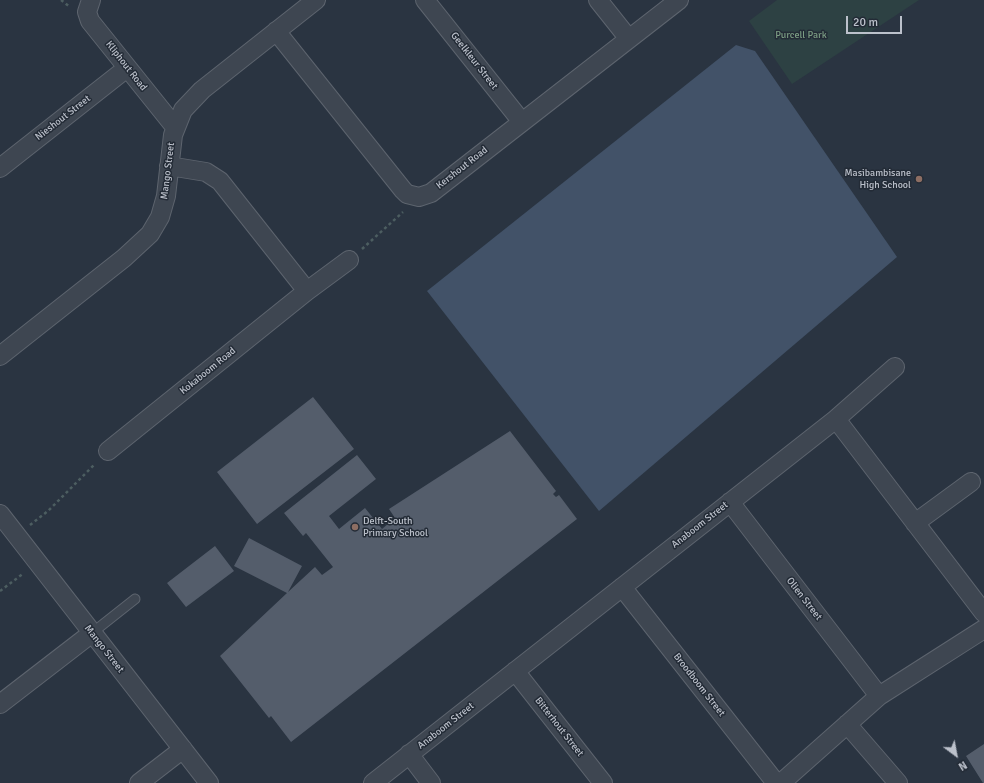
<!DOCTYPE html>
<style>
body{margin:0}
#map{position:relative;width:984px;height:783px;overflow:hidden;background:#2a3441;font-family:Signika,sans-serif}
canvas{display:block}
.north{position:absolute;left:936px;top:735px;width:40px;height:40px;-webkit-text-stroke:3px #232b36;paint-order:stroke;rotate:148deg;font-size:11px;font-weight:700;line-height:16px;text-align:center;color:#bcc1cb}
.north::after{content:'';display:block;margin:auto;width:14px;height:18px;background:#bcc1cb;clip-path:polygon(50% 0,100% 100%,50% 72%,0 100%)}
.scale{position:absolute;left:846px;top:16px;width:56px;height:18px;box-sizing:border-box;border:2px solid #bcc1cb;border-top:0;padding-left:5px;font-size:12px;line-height:14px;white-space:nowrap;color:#bcc1cb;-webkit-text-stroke:3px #232b36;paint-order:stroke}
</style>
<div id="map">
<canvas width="984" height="783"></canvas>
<div class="north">N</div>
<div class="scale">20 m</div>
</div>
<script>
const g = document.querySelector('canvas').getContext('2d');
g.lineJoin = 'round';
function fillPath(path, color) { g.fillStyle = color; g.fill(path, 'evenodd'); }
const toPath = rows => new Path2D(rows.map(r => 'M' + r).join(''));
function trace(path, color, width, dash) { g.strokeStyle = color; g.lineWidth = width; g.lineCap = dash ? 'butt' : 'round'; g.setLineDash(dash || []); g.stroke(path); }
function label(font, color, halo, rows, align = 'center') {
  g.font = font + ' Signika,sans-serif'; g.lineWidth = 3; g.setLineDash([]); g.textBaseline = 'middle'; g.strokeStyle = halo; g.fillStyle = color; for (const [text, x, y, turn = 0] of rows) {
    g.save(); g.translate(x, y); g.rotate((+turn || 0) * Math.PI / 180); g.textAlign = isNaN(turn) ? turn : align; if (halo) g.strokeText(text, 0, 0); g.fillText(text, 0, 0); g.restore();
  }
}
fillPath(toPath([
 [777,0,919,0,792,84,749,21]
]), '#2d4143');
fillPath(toPath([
 [736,45,755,51,897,257,599,511,427,291]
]), '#425268');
fillPath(toPath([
 [313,397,354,449,257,524,217,472],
 [510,431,556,491,553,494,556,497,559,495,577,519,291,742,271,716,269,718,220,656,287,593,234,566,249,538,302,566,288,592,315,567,322,575,333,567,306,533,303,536,284,513,357,455,376,479,329,516,339,529,365,508,382,529,395,518,389,509],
 [215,546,234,571,186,607,167,583],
 [984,744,984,783,983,783,966,756]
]), '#545d6b');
const lane = toPath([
 [92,633,135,599]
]);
const street = toPath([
 [91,0,87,12,90,21,175,127],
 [425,0,522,122],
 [598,0,629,39],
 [276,31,403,190,407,194,419,197,431,193,679,0],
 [169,166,206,172,220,181,307,291],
 [0,168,127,68],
 [0,356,124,258,150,234,160,217,166,196,173,135,183,110,202,90,316,0],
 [836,419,895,367],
 [108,451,307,291,349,260],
 [730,502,879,696],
 [0,514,209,783],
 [915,523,971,482],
 [622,587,776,783],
 [515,671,603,783],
 [0,704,92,633],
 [847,724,898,783],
 [409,754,431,783],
 [139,783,183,749],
 [373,783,836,419,984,613],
 [781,783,879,696,984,629]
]);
trace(lane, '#5d646e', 11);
trace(street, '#5d646e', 20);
trace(toPath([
 [61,0,70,7],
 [362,249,403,212],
 [30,525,48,511,95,464],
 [0,591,24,573]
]), '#4d5e61', 2.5, [3, 3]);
trace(lane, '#3e4651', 9);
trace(street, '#3e4651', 18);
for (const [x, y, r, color] of [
 [919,179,4,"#8d6e63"],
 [355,527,4,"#8d6e63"]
]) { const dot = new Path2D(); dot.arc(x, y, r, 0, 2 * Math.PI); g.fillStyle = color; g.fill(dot); trace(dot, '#232b36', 1.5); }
label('10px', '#7c9e84', '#232b36', [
 ["Purcell Park",801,35]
]);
label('10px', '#bcc1cb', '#232b36', [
 ["Geelkleur Street",474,61,52],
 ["Kliphout Road",126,66,52],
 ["Nieshout Street",63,118,-38],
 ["Kershout Road",462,168,-38],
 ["Mango Street",168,171,-83],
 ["Kokaboom Road",208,371,-39],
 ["Anaboom Street",700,525,-38],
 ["Olien Street",804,599,52],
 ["Mango Street",104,649,52],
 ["Broodboom Street",699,685,52],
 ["Anaboom Street",446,726,-38],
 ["Bitterhout Street",559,727,52]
]);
label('10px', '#bcc1cb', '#232b36', [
 ["Masibambisane",911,173],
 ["High School",911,185],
 ["Delft-South",363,521,"left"],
 ["Primary School",363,533,"left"]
], 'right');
</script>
